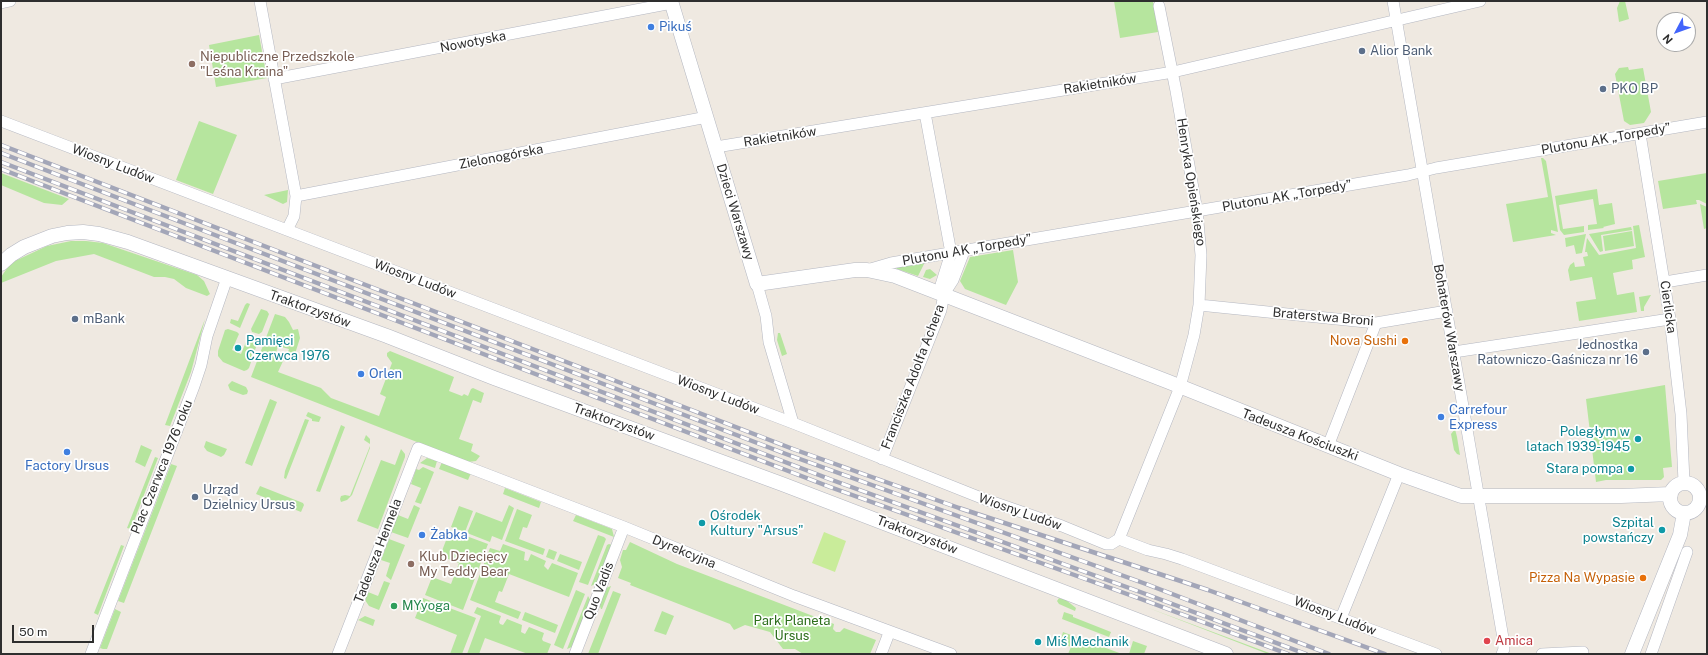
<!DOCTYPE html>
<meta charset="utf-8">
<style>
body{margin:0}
#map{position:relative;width:1708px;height:655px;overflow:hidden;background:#efe9e1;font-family:"Public Sans",sans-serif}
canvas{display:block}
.frame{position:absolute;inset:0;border:2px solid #2e2e2e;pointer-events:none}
.north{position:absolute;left:1656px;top:12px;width:40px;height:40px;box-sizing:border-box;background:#fff;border:1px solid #ababab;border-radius:50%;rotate:229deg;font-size:11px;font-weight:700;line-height:16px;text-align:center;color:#2e2e2e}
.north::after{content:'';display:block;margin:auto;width:14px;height:18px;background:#4264fb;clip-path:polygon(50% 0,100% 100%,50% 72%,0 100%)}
.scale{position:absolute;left:12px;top:625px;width:82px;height:18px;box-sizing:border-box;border:2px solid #2e2e2e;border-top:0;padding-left:5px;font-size:12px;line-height:14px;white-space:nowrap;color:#2e2e2e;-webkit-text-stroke:3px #fff;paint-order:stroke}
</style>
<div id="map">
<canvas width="1708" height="655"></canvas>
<div class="frame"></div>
<div class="north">N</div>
<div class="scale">50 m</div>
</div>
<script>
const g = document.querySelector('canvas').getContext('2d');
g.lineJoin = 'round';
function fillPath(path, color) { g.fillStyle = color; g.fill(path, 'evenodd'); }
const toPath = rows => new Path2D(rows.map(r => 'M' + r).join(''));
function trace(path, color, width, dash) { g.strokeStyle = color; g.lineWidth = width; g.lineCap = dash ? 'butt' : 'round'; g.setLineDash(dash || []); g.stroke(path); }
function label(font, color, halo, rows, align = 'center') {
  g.font = font + ' "Public Sans",sans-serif'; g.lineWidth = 3.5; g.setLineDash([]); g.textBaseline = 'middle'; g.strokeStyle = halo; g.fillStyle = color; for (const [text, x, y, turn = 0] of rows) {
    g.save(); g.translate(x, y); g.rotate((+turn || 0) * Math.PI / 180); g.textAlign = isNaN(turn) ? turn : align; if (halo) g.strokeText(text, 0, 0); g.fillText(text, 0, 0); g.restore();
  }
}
fillPath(toPath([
 [1114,1,1153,1,1158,32,1120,38],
 [1620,1,1625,1,1629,19,1619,22,1617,8],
 [259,35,267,78,216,87,209,45],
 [1628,67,1629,70,1643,68,1651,112,1644,123,1630,125,1624,121,1615,74,1619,68],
 [199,121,237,135,213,194,176,180],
 [1541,158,1543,158,1546,161,1558,232,1551,230,1551,233,1556,235,1513,242,1506,204,1548,197],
 [1,173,69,199,62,205,44,203,1,185],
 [1707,173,1707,204,1699,200,1696,200,1697,204,1663,209,1658,181],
 [1597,189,1599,205,1612,203,1615,224,1603,227,1604,228,1588,230,1588,225,1597,224,1593,199,1559,205,1563,229,1584,226,1584,232,1564,235,1560,230,1555,196],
 [288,190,287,202,283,204,264,195],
 [1700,204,1707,207,1707,228,1704,229],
 [1639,225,1645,257,1632,260,1633,269,1613,273,1617,295,1634,292,1637,312,1579,321,1576,302,1596,299,1592,277,1570,281,1568,270,1570,265,1574,262,1575,267,1585,266,1583,257,1588,256,1587,252,1585,252,1587,238,1599,255,1636,248,1633,226],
 [1631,227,1632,230,1601,235,1603,251,1600,252,1589,234],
 [1632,231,1634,246,1605,251,1603,236],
 [1586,234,1582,253,1576,254,1574,245,1566,247,1565,238],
 [71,241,86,241,103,243,197,275,204,281,210,294,207,296,186,288,174,279,165,277,154,277,94,254,56,261,1,283,1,277,10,264,17,260,47,246],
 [1013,250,1018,282,1006,305,965,289,960,281,970,257],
 [923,261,924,264,918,276,897,269,895,266],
 [930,269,937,275,930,279,923,277,926,270],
 [1651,295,1644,307,1644,311,1641,311,1639,297],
 [247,303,250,304,240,328,230,323,231,319,238,321,245,305],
 [261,309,267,311,269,314,262,332,259,334,252,332,251,329],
 [275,314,285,317,289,322,293,330,298,329,300,338,294,357,287,355,289,349,278,346,275,356,284,359,278,372,321,388,331,398,379,416,386,397,380,394,392,363,387,356,387,353,390,351,454,377,449,391,462,396,464,394,468,396,471,389,473,388,484,393,481,403,473,400,459,439,473,444,471,451,480,456,476,461,468,462,251,377],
 [205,319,191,372,170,426,165,425],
 [228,329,237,332,239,334,232,350,241,354,248,337,258,341,249,368,247,370,244,371,223,362,218,356,218,351,225,330],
 [778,333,780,333,787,354,782,356,777,340],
 [232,381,246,387,248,391,247,394,243,395,230,390,228,385],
 [1665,385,1672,467,1663,468,1664,477,1661,480,1606,480,1596,482,1586,399],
 [270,399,277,402,252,466,245,463],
 [308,412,321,417,319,422,312,421,312,419,306,416],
 [305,419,309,420,286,479,284,478,285,471],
 [341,425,345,427,320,492,316,491],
 [1455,429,1457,437,1460,455,1457,454,1454,450,1451,434],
 [366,435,370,439,370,448,352,495,347,500,341,502,340,499,341,496,345,495,350,496,370,446,370,444,364,440],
 [206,441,227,449,224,455,221,457,207,451,204,447],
 [141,445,152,450,145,467,135,462],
 [401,449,405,454,405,457,378,529,357,521,381,460,395,465],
 [155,457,158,458,131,529,127,528],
 [427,458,437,461,435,468,420,463],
 [442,462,471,473,468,480,439,469],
 [171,464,177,466,124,603,118,601],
 [423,467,434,472,421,504,415,502,421,488,411,484,416,469,419,470],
 [260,486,303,503,304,505,301,512,256,494],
 [505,488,541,502,539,508,503,494],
 [414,505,420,508,408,538,391,532,398,515,408,519],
 [509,505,514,508,502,540,492,536,490,542,467,533,476,512,502,522],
 [459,506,473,511,465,532,451,527],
 [517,509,532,515,527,528,523,527,519,539,545,549,543,555,505,541],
 [576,515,612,529,614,537,573,521],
 [450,530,488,544,463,610,425,595,432,577,451,584,459,563,440,556],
 [598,535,604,537,606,539,588,585,579,582],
 [389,539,405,545,391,580,386,576,390,563,381,560],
 [630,542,677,564,834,624,833,629,836,632,840,632,844,628,876,640,870,654,803,654,795,649,783,649,770,632,745,625,734,630,730,624,630,585,631,583,618,578,622,567,620,560,623,550,626,550],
 [503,544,525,552,524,560,528,561,531,554,546,561,544,566,548,570,552,563,578,573,569,597,509,574,502,592,499,591,495,602,521,612,518,619,470,600,490,548,500,551],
 [609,544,612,545,597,583,591,586,607,545],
 [121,545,124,546,98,615,94,613],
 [549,549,557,552,554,560,546,557],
 [560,554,582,562,579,570,557,561],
 [384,581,390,583,379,610,369,606,365,600,368,592,378,596],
 [611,586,602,609,601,609,599,604,606,588],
 [576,590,585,594,563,649,554,645],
 [613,591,621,594,598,654,588,654],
 [588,596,591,601,572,647,567,649],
 [423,598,476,618,462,654,450,654,457,635,415,618],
 [1059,598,1066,600,1076,608,1075,611,1059,604,1057,601],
 [477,607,501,616,499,622,500,624,503,625,507,619,522,625,521,632,525,634,529,627,544,633,542,639,543,641,551,644,547,654,528,654,485,638,479,654,467,654,481,616,474,613],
 [1146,607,1272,654,1268,654],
 [115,609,121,612,107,649,103,649,100,648],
 [662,611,674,616,666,635,654,631],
 [525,612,558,625,555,633,522,620],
 [1064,612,1073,615,1073,617,1111,632,1109,637,1062,619],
 [365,616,375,620,373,626,358,620],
 [1063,632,1122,654,1068,654,1071,647,1060,642],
 [1133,641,1147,646,1144,654,1129,654]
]), '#b6e59e');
fillPath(toPath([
 [824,532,846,541,835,572,812,563]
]), '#c9ec9a');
const minor = toPath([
 [260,1,296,196,294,216,287,230],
 [1393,1,1503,638,1504,649,1502,654],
 [1,3,10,1],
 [274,79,672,3],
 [1,121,793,423,984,499,1062,526,1106,544,1111,544,1119,539],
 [1640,134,1670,319,1681,414,1684,482],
 [716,147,1173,72,1480,1],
 [296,196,707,117],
 [867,270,891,263,1408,175,1436,168,1707,122],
 [1665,282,1707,275],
 [757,284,766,316,769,342,793,423],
 [944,294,953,280,964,251],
 [1199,305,1376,323,1447,311],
 [1454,352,1670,319],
 [1328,446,1376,323],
 [882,459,941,310,944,294,941,285,951,253,925,113],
 [1119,539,1180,387,1194,335,1199,305,1201,255,1197,211,1176,91,1159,6],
 [1119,539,1148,550,1166,554,1182,559,1436,654],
 [1341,618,1399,474],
 [91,654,194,386,201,365,207,336,227,278],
 [338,654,418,448,624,527,794,596,951,654],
 [575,654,624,527],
 [881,654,889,633],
 [1542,654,1583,652],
 [1651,654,1687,552]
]);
const tertiary = toPath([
 [671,1,757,284,855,270,867,270,895,276,1169,382,1399,474,1461,496,1621,496,1671,494],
 [1,264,11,255,24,247,52,236,67,233,83,232,99,234,128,242,387,336,494,378,782,484,1226,654],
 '1670 498a15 15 0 1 1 30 0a15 15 0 1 1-30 0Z',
 [1632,654,1680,535,1684,513]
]);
trace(minor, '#b4b7c1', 12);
trace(tertiary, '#b4b7c1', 15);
trace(minor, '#fff', 11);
trace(tertiary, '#fff', 14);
const rail = toPath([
 [1,145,793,449,959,508,1208,590,1385,654],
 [1,153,786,454,1146,584,1329,654],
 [1,162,832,480,1143,593,1306,654],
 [1,169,830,487,1141,599,1288,654]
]);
trace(rail, '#a3a6b8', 4.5);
trace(rail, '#fff', 3, [9]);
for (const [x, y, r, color] of [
 [651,27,4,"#3f7fe0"],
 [1362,51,4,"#5c6f8a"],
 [192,64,4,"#8d6e63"],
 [1603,89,4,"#5c6f8a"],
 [75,319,4,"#5c6f8a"],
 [1405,341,4,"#e8710a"],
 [238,348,4,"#0f9aa8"],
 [1646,352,4,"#5c6f8a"],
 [361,374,4,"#3f7fe0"],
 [1441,417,4,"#3f7fe0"],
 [1638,439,4,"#0f9aa8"],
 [67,452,4,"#3f7fe0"],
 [1631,469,4,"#0f9aa8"],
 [195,497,4,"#5c6f8a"],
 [702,523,4,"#0f9aa8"],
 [1662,530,4,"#0f9aa8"],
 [422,535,4,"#3f7fe0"],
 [411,564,4,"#8d6e63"],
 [1643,578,4,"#e8710a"],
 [394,606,4,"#2e9e5b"],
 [1487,641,4,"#e0444e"],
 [1038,642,4,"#0f9aa8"]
]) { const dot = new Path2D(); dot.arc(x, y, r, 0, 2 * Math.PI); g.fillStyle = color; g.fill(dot); trace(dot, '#fff', 1.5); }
label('13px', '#366cbe', '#fff', [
 ["Pikuś",659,27],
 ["Orlen",369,374],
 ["Carrefour",1449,410],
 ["Express",1449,425],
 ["Factory Ursus",67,466,"center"],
 ["Żabka",430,535]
], 'left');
label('13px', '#2e2e2e', '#fff', [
 ["Nowotyska",473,42,-11],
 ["Rakietników",1100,84,-9],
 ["Rakietników",780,137,-9],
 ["Plutonu AK „Torpedy”",1606,139,-10],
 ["Zielonogórska",501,157,-11],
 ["Wiosny Ludów",113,164,21],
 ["Henryka Opieńskiego",1191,182,81],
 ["Plutonu AK „Torpedy”",1287,196,-10],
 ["Dzieci Warszawy",735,212,73],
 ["Plutonu AK „Torpedy”",967,250,-10],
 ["Wiosny Ludów",415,279,21],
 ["Cierlicka",1668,307,82],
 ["Traktorzystów",310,309,20],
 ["Braterstwa Broni",1323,317,5],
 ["Bohaterów Warszawy",1449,328,80],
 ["Franciszka Adolfa Achera",913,377,-69],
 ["Wiosny Ludów",718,395,21],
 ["Traktorzystów",614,422,20],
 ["Tadeusza Kościuszki",1300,435,21],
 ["Plac Czerwca 1976 roku",162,467,-68],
 ["Wiosny Ludów",1020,512,19],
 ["Traktorzystów",917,535,21],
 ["Tadeusza Hennela",378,551,-69],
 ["Dyrekcyjna",684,552,22],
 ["Quo Vadis",599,591,-69],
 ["Wiosny Ludów",1335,616,21]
]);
label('13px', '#4e5e75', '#fff', [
 ["Alior Bank",1370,51],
 ["PKO BP",1611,89],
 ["mBank",83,319],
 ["Jednostka",1638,345,"right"],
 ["Ratowniczo-Gaśnicza nr 16",1638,360,"right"],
 ["Urząd",203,490],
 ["Dzielnicy Ursus",203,505]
], 'left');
label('13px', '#785e54', '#fff', [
 ["Niepubliczne Przedszkole",200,57],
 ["\"Leśna Kraina\"",200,72],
 ["Klub Dziecięcy",419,557],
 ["My Teddy Bear",419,572]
], 'left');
label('13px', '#0d838f', '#fff', [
 ["Pamięci",246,341],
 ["Czerwca 1976",246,356],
 ["Poległym w",1630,432,"right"],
 ["latach 1939-1945",1630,447,"right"],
 ["Stara pompa",1623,469,"right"],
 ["Ośrodek",710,516],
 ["Kultury \"Arsus\"",710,531],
 ["Szpital",1654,523,"right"],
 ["powstańczy",1654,538,"right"],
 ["Miś Mechanik",1046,642]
], 'left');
label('13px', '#c56008', '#fff', [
 ["Nova Sushi",1397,341],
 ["Pizza Na Wypasie",1635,578]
], 'right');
label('13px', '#27864d', '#fff', [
 ["MYyoga",402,606]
], 'left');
label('13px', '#2c6e1b', '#fff', [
 ["Park Planeta",792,621],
 ["Ursus",792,636]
]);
label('13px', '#be3a42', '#fff', [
 ["Amica",1495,641]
], 'left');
</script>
